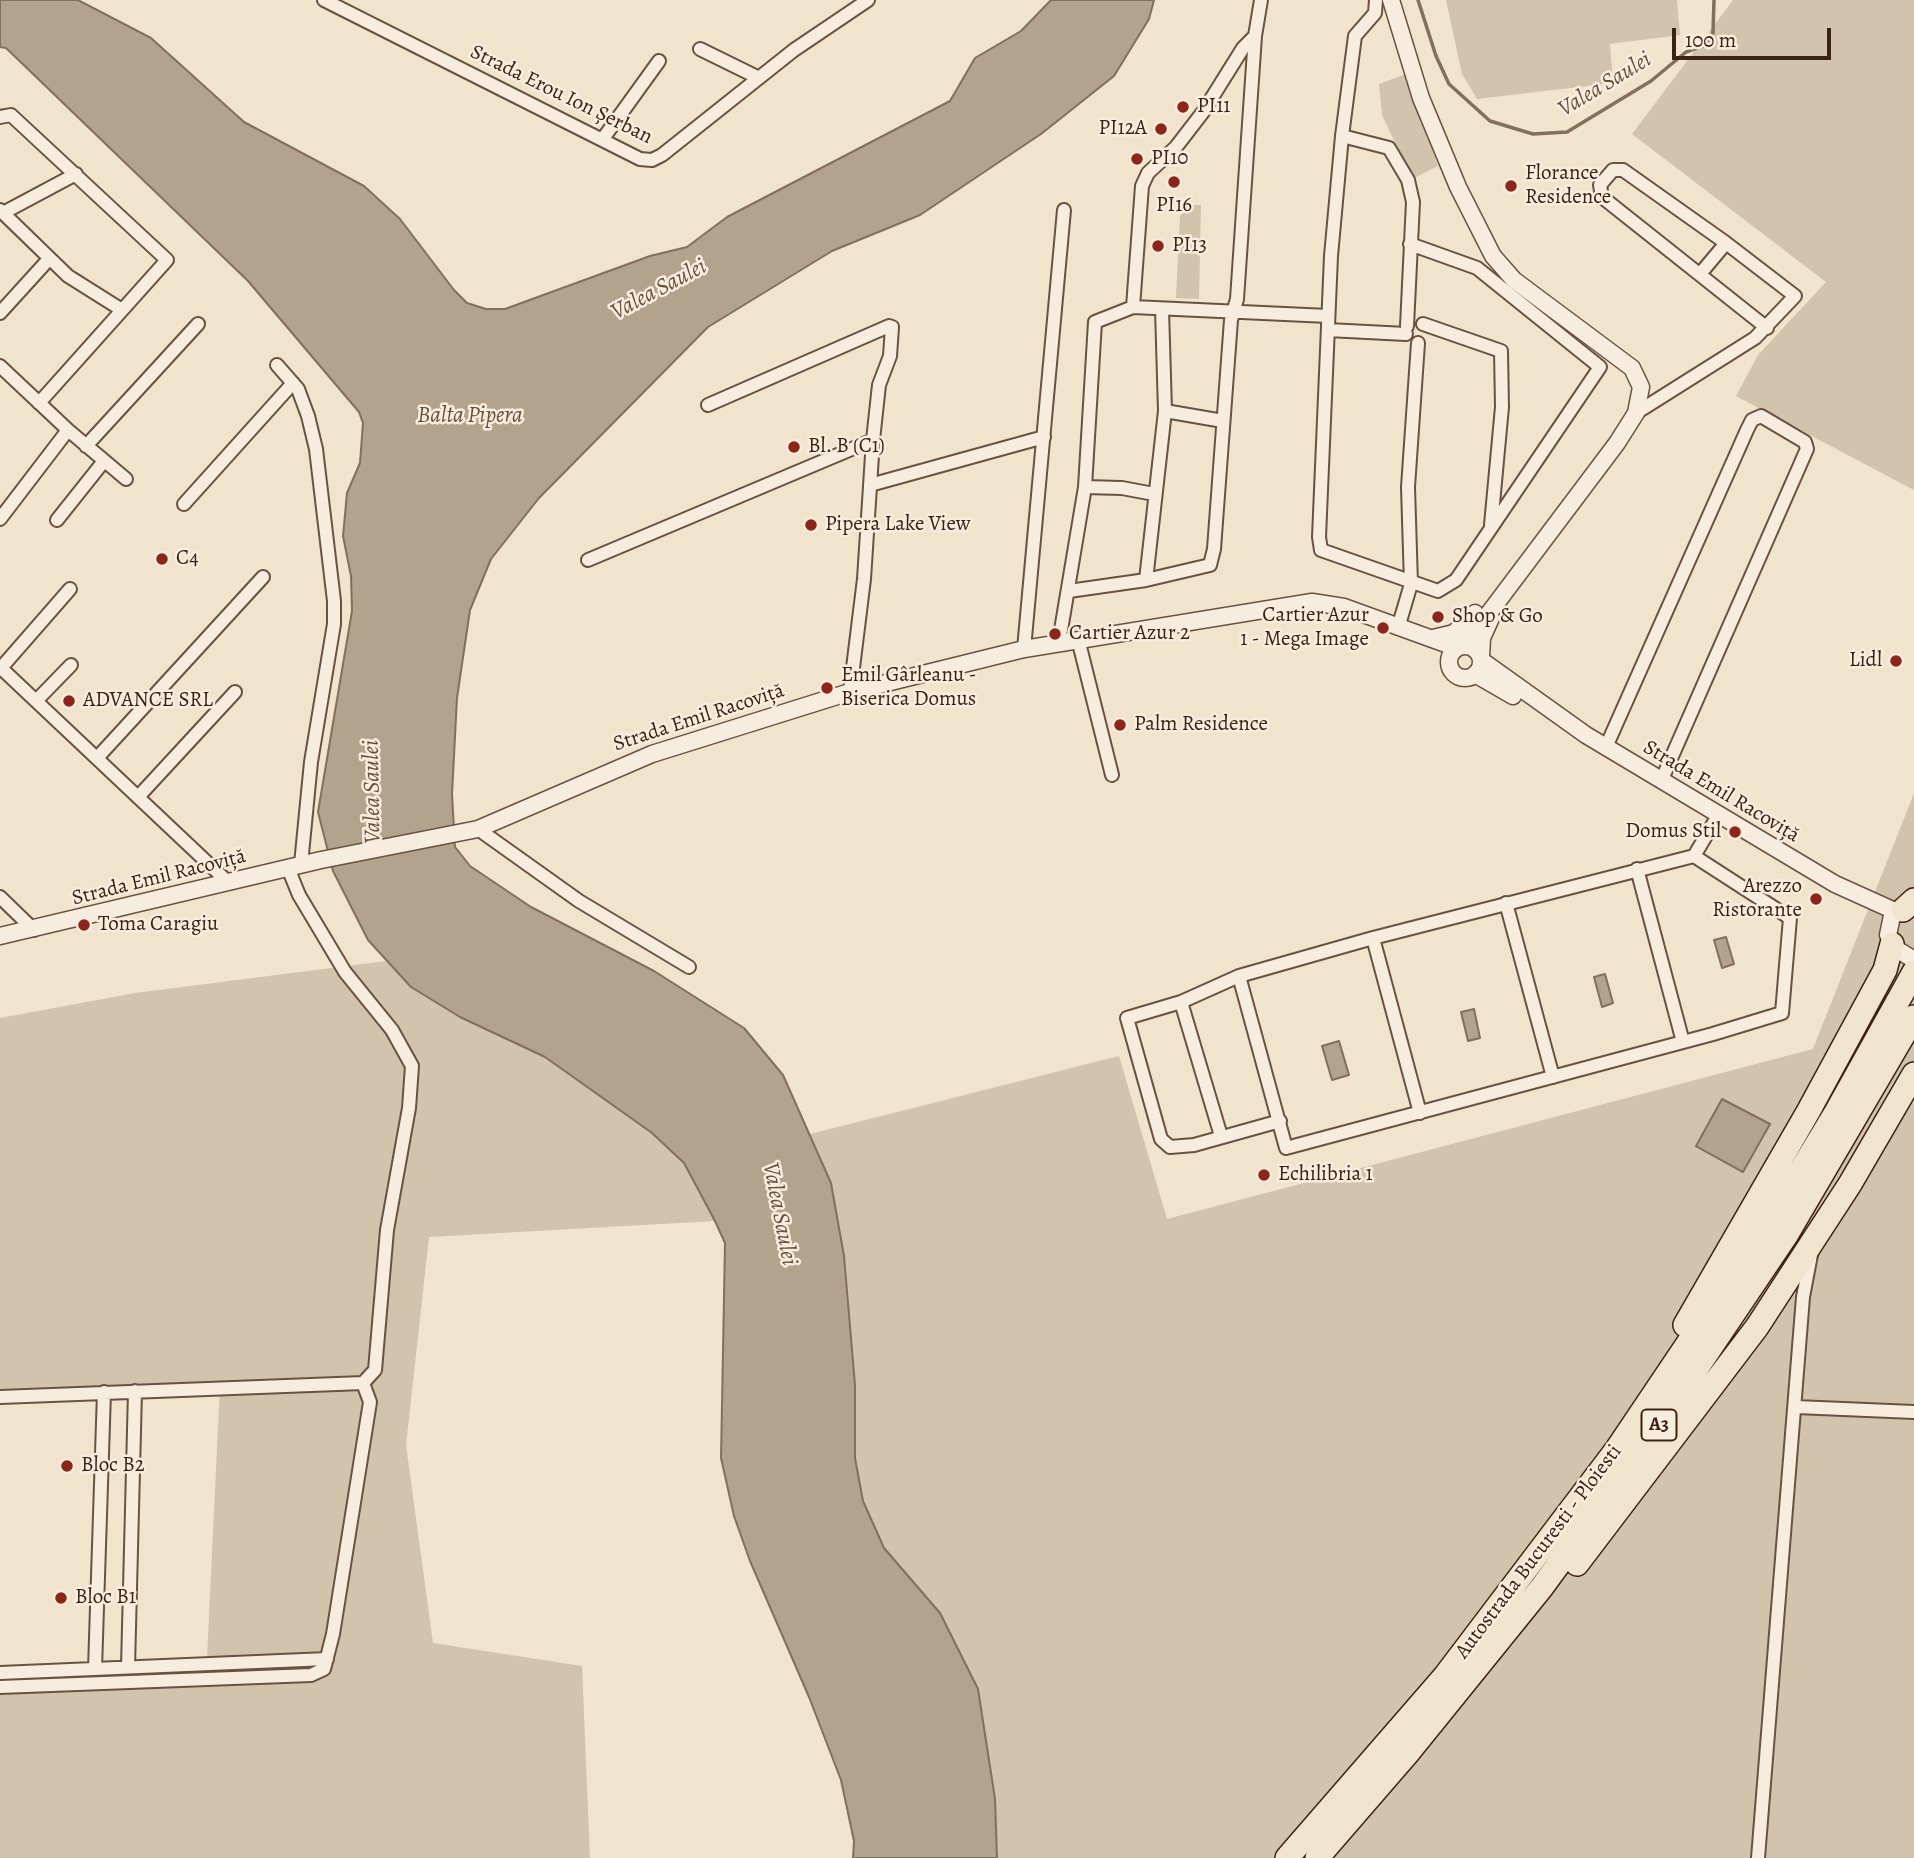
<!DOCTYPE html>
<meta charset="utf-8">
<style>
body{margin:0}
#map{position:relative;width:1914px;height:1858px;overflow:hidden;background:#f1e4cc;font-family:Alegreya,serif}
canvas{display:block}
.scale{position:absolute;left:1672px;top:28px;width:159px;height:32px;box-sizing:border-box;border:4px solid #3c2211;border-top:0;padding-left:9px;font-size:21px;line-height:24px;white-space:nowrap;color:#3c2211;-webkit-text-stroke:5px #f6edde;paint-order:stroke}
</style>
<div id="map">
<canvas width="1914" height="1858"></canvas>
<div class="scale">100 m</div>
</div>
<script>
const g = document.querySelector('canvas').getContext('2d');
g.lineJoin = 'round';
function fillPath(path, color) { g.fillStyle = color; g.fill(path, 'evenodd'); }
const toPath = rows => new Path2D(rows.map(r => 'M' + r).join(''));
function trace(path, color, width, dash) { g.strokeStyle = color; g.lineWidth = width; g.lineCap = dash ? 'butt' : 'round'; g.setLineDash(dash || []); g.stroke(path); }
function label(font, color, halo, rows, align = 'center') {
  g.font = font + ' Alegreya,serif'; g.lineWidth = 5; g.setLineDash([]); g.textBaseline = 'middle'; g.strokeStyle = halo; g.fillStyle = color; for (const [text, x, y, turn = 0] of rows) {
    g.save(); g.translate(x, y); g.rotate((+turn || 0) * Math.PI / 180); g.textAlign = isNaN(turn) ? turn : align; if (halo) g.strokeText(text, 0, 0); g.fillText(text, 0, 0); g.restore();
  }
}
fillPath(toPath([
 [1446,0,1677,0,1680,35,1610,44,1613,83,1477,99,1462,74],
 [1733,0,1914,0,1914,490,1736,396,1758,355,1826,282,1632,134],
 [1406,74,1438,166,1412,179,1382,115,1379,84],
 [1186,205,1201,205,1199,299,1176,298,1180,217],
 [1914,793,1914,1858,997,1858,995,1799,940,1613,884,1548,863,1501,855,1458,855,1385,844,1256,831,1183,810,1134,1119,1056,1167,1219,1813,1049],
 [386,961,411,987,460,1017,545,1057,652,1133,684,1163,715,1221,429,1237,406,1445,433,1643,582,1666,590,1858,0,1858,0,1687,206,1679,220,1386,0,1390,0,1018,135,993]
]), '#d2c3ac');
const water = toPath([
 [0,0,78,0,151,38,244,122,364,186,400,219,454,290,467,303,486,309,505,309,650,256,687,247,727,217,950,101,975,58,1021,31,1051,0,1154,0,1149,19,1114,76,1041,134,920,215,832,251,708,327,539,498,491,559,470,610,457,698,452,794,455,847,470,866,531,907,654,971,744,1028,783,1075,831,1183,844,1256,855,1385,855,1458,863,1501,884,1548,940,1613,978,1689,995,1799,997,1858,853,1858,854,1841,841,1780,809,1697,750,1561,734,1516,721,1458,725,1243,715,1221,684,1163,652,1133,545,1057,460,1017,411,987,368,940,333,871,318,812,352,611,351,576,343,536,347,493,360,463,363,423,359,412,248,281,6,48,0,47,0,0],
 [1726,937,1734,964,1722,968,1714,940,1726,937],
 [1605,974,1613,1003,1602,1007,1594,977,1605,974],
 [1474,1009,1480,1038,1468,1041,1461,1012,1474,1009],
 [1339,1041,1349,1075,1332,1080,1322,1046,1339,1041],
 [1722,1099,1770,1124,1743,1172,1696,1146,1722,1099]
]);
fillPath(water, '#b3a28c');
trace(water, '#836f5b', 2);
trace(toPath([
 [1418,0,1436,56,1449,84,1490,121,1533,134,1567,132,1651,81,1686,52,1705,45,1713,33,1714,0]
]), '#836f5b', 3.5);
const minor = toPath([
 [324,0,640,159,652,160,662,155,794,50,868,0],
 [1376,0,1375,13,1355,36,1342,136,1331,256,1319,537,1321,550,1438,591,1456,580,1600,367,1477,268,1410,244],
 [700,49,759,78],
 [0,117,11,115,167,260,39,403],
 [1342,136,1389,148,1408,180,1413,202,1407,326],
 [602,140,659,61],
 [0,210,68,276,122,310],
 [3,213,76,174],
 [1726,243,1623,170,1613,170,1600,185,1602,197,1767,328],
 [1133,307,1142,186,1148,173,1176,147,1203,112,1243,48,1255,36],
 [0,313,49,259],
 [1423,324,1501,351,1502,407,1491,525],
 [1328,330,1406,334],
 [277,365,298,389,308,416,316,449,334,601,334,624,311,762,301,864],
 [0,366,68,430,126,479],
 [708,405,889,326,892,327,890,356,879,385,873,440,864,579,850,692],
 [1165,411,1223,421],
 [1636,413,1755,338,1795,296,1726,243,1700,274],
 [86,446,198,324],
 [870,485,1044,437],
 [1085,487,1122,488,1154,494],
 [184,504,293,383],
 [0,519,68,430],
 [57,520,104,461],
 [588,560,873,440],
 [1146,580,1165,411,1162,309],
 [1069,591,1146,580,1210,565,1214,549,1231,320,1237,299,1255,36,1261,0],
 [1398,628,1411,584,1408,487,1418,343],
 [1078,639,1112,775],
 [1059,642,1085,487,1095,322,1133,307,1328,316],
 [1024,649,1064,210],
 [0,667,229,883],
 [1,668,70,589],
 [36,701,71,665],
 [1606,747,1747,430,1752,420,1761,416,1805,442,1807,449,1662,779],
 [97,758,263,577],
 [138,797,235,692],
 [478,829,579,901,689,967],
 [1637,869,1683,1042],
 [0,897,34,930],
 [1506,903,1553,1077],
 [1373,938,1420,1113],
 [1239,976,1286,1148,1713,1034,1782,1013,1790,918,1694,856],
 [1181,1002,1221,1136],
 [1280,1121,1194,1145,1170,1147,1161,1139,1127,1018,1181,1002,1239,976,1373,938,1694,856,1719,814],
 [0,1397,363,1383,375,1370,387,1230,409,1108,412,1066,392,1030,345,972,299,895,288,868],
 [1796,1407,1914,1412],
 [128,1667,135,1391],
 [95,1669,104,1392],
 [0,1673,327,1659],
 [0,1687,311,1675,324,1669,333,1634,370,1402,363,1383],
 [1758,1858,1803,1297,1811,1255]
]);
const tertiary = toPath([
 [1391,0,1421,98,1458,187,1493,256,1514,280,1632,368,1641,387,1636,413,1617,443,1465,645],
 [1433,638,1454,633,1475,613],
 '1449 662a16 16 0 1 1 32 0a16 16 0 1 1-32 0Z',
 [1481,657,1482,638,1491,618],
 [1481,660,1586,735,1835,884,1897,912],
 [1475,674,1513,696],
 [1904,910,1892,916,1888,935,1898,950,1914,960],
 [0,936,321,860,478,829,652,754,850,692,1024,649,1312,602,1344,607,1457,648]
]);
const motorway = toPath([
 [1903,910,1914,900],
 [1685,1325,1808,1112,1885,970,1892,944],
 [1577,1564,1757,1327,1850,1184,1914,1074],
 [1287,1858,1445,1676,1617,1449,1769,1223,1835,1114,1914,972],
 [1317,1858,1407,1754,1542,1587,1639,1454,1787,1234,1914,1017]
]);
trace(minor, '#695240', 16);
trace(tertiary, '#695240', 19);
trace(motorway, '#3c2211', 26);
trace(minor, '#f6edde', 12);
trace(tertiary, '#f6edde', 16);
trace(motorway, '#f1e4cc', 23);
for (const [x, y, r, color] of [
 [1183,107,7,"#8f2418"],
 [1161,129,7,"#8f2418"],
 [1137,159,7,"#8f2418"],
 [1174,182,7,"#8f2418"],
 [1511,186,7,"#8f2418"],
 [1158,246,7,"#8f2418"],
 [794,447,7,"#8f2418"],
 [811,525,7,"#8f2418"],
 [162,559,7,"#8f2418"],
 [1438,617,7,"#8f2418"],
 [1383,628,7,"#8f2418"],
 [1055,634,7,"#8f2418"],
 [1896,661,7,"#8f2418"],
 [827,688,7,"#8f2418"],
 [69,701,7,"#8f2418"],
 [1120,725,7,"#8f2418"],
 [1735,832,7,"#8f2418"],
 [1816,899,7,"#8f2418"],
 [84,925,7,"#8f2418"],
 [1264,1175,7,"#8f2418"],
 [67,1466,7,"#8f2418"],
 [61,1598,7,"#8f2418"]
]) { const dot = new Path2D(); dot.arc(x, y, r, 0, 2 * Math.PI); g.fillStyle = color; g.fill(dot); trace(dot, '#f6edde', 2.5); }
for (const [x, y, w] of [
 [1659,1425,35]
]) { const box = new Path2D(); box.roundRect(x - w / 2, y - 15.5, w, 31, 5); g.fillStyle = '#f6edde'; g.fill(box); trace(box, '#3c2211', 2); }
label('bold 19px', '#3c2211', null, [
 ["A3",1659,1425]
]);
label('21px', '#3c2211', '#f6edde', [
 ["Strada Erou Ion Șerban",561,95,26],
 ["Strada Emil Racoviță",699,718,-18],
 ["Strada Emil Racoviță",1721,792,31],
 ["Strada Emil Racoviță",159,878,-14],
 ["Autostrada Bucuresti - Ploiesti",1539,1552,-53]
]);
label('21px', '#3c2211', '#f6edde', [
 ["PI11",1197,107],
 ["PI12A",1147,129,"right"],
 ["PI10",1151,159],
 ["Florance",1525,174],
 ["Residence",1525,198],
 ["PI16",1174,206,"center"],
 ["PI13",1172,246],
 ["Bl. B (C1)",808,447],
 ["Pipera Lake View",825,525],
 ["C4",176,559],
 ["Cartier Azur",1369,616,"right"],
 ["1 - Mega Image",1369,640,"right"],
 ["Shop & Go",1452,617],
 ["Cartier Azur 2",1069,634],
 ["Lidl",1882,661,"right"],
 ["Emil Gârleanu -",841,676],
 ["Biserica Domus",841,700],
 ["ADVANCE SRL",83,701],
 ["Palm Residence",1134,725],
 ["Domus Stil",1721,832,"right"],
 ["Arezzo",1802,887,"right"],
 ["Ristorante",1802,911,"right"],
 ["Toma Caragiu",98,925],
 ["Echilibria 1",1278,1175],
 ["Bloc B2",81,1466],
 ["Bloc B1",75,1598]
], 'left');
label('italic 23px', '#664f3c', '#f6edde', [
 ["Valea Saulei",1605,85,-31],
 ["Valea Saulei",659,290,-28],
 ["Balta Pipera",470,416],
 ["Valea Saulei",373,792,-91],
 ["Valea Saulei",779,1214,79]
]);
</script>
